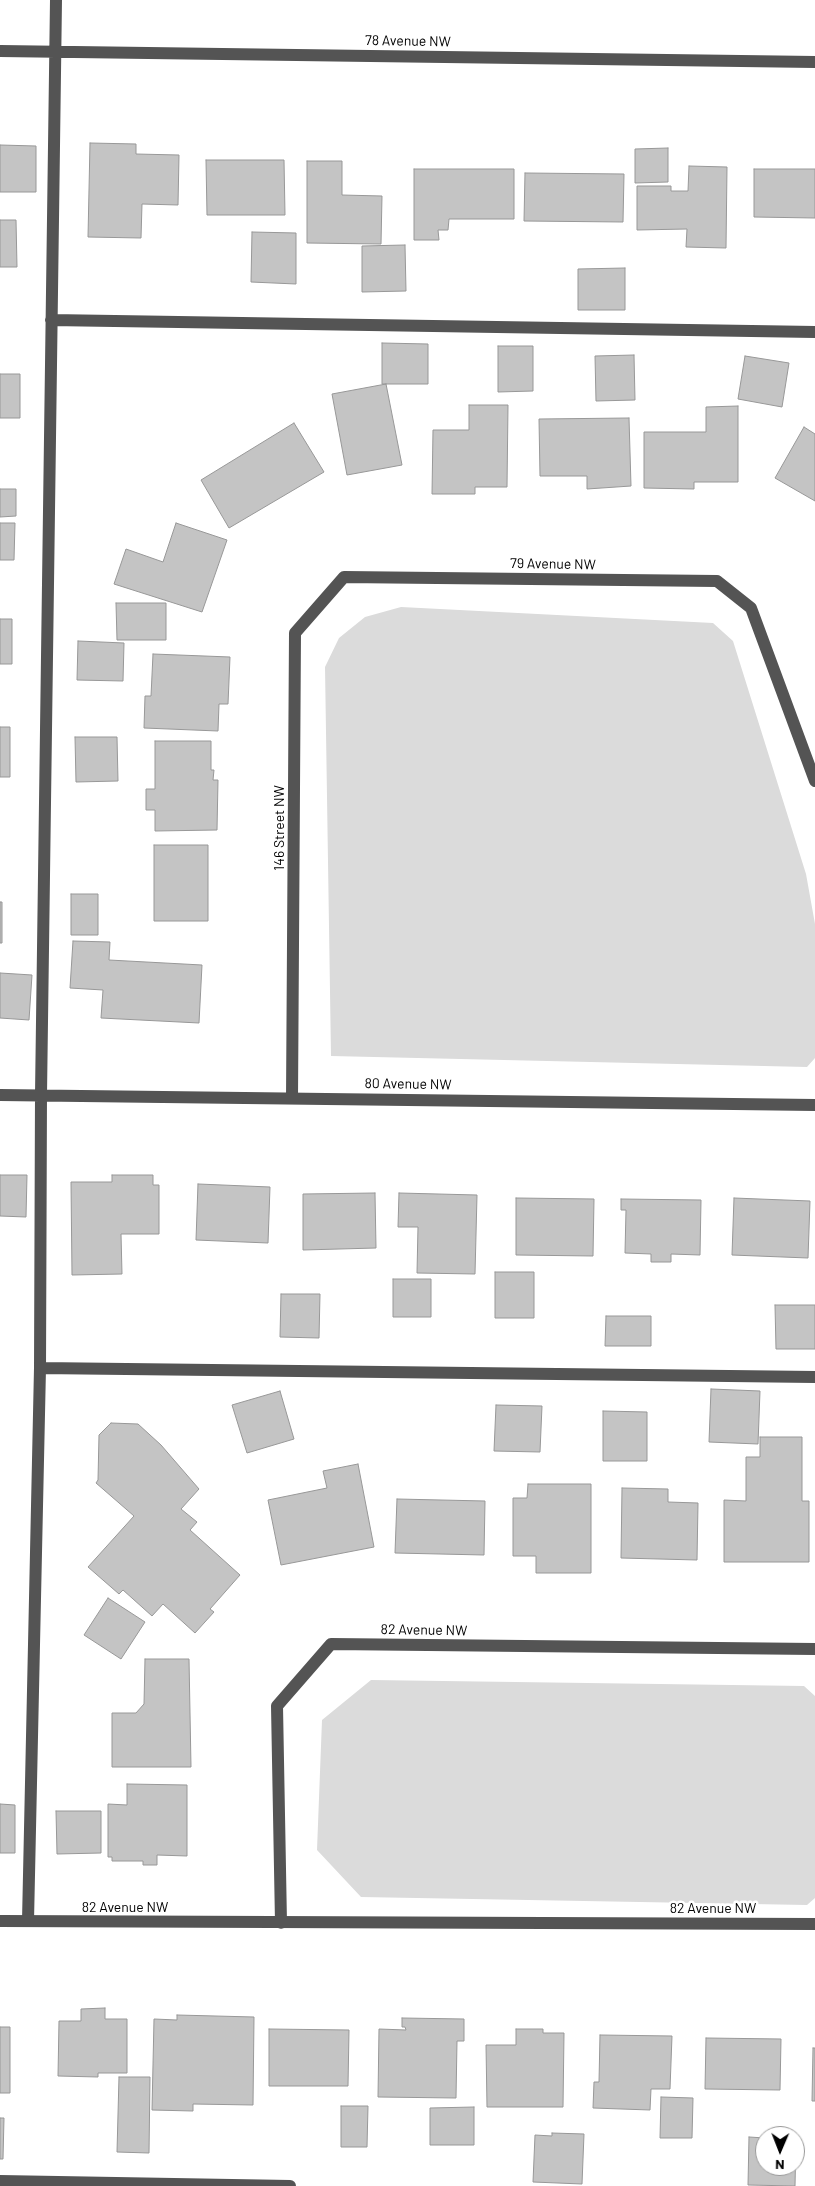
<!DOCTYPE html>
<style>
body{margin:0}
#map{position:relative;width:815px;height:2186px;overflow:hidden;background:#fff;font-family:Barlow,sans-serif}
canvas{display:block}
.north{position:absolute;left:755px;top:2126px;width:50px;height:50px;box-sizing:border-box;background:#fff;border:1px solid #999;border-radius:50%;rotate:181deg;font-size:14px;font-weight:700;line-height:20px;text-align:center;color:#000}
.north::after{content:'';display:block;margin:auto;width:18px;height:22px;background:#000;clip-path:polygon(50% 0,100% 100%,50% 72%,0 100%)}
</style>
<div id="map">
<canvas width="815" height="2186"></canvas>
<div class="north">N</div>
</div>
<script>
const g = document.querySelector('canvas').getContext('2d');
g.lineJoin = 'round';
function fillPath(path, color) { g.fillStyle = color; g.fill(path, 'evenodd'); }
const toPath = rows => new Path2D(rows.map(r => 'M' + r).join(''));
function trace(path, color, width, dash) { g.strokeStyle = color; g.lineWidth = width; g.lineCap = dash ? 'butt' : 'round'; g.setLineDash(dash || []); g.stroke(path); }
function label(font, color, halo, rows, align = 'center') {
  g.font = font + ' Barlow,sans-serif'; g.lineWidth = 5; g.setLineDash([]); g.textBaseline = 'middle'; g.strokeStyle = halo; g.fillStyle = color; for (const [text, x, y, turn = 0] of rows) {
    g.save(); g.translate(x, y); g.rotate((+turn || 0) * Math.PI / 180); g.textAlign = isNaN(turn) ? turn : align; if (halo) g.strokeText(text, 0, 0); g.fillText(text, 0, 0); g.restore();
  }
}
fillPath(toPath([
 [401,607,713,623,733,641,806,874,815,924,815,1058,807,1067,331,1056,325,667,339,638,365,617],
 [371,1680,804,1686,815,1696,815,1898,807,1905,361,1897,317,1850,322,1720]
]), '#dbdbdb');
const building = toPath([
 [90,143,136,144,136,154,179,155,178,205,142,204,141,238,88,237,90,143],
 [0,145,36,146,36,192,0,192,0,145],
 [668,148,668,182,635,183,635,149,668,148],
 [206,160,284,160,285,215,207,215,206,160],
 [307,161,342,161,342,195,382,196,381,244,307,243,307,161],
 [689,166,727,167,726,248,686,247,687,229,637,230,637,186,671,186,671,191,688,191,689,166],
 [414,169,514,169,514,219,449,219,448,230,438,230,439,240,414,240,414,169],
 [754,169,815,169,815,218,754,217,754,169],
 [525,173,624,174,623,222,524,221,525,173],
 [0,220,16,220,17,267,0,267,0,220],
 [252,232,296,233,296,284,251,282,252,232],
 [405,245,406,291,362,292,362,246,405,245],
 [625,268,625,310,578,310,578,269,625,268],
 [382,343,428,344,428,384,382,384,382,343],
 [498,346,533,346,533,391,498,392,498,346],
 [634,355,635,400,596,401,595,356,634,355],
 [745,356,789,363,782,407,738,399,745,356],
 [0,374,20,374,20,418,0,418,0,374],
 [386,384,402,465,347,475,332,394,386,384],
 [469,405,508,405,507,487,475,487,475,494,432,494,433,430,469,430,469,405],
 [738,406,738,482,694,482,694,489,644,488,644,432,706,432,706,407,738,406],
 [629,418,631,486,587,489,587,476,540,476,539,419,629,418],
 [294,423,324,472,229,528,201,480,294,423],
 [804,427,815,434,815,501,775,478,804,427],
 [0,489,16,489,16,516,0,517,0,489],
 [0,523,15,523,14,560,0,560,0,523],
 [176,523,227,540,202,612,114,584,126,549,163,562,176,523],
 [116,603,166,603,166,640,117,640,116,603],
 [0,619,12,619,12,664,0,664,0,619],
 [78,641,124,643,123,681,77,680,78,641],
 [153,654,230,657,228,704,219,704,218,731,144,728,145,696,151,696,153,654],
 [0,727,10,727,10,777,0,777,0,727],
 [75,737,117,737,118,781,76,782,75,737],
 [155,741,211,741,211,770,214,770,213,780,218,780,217,830,155,831,155,810,146,810,146,789,155,789,155,741],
 [154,845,208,845,208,921,154,921,154,845],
 [71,894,98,894,98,935,71,935,71,894],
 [0,902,2,902,2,943,0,943,0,902],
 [73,941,110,942,109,960,202,965,199,1023,101,1018,103,990,70,988,73,941],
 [0,973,32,975,29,1020,0,1018,0,973],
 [0,1175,27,1175,26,1217,0,1216,0,1175],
 [112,1175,153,1175,153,1185,159,1185,159,1234,121,1234,122,1274,72,1275,71,1182,112,1182,112,1175],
 [198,1184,270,1187,268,1243,196,1240,198,1184],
 [375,1193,376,1248,303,1250,303,1194,375,1193],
 [399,1193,477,1195,475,1274,417,1273,418,1227,398,1227,399,1193],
 [516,1198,594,1199,593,1256,516,1255,516,1198],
 [734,1198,810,1201,808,1258,732,1255,734,1198],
 [621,1199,701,1200,700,1255,671,1254,671,1262,651,1262,651,1254,625,1253,626,1210,621,1210,621,1199],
 [495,1272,534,1272,534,1318,495,1318,495,1272],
 [393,1279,431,1279,431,1317,393,1317,393,1279],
 [281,1294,320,1294,319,1338,280,1337,281,1294],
 [775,1305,815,1305,815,1349,776,1349,775,1305],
 [606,1316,651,1316,651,1346,605,1346,606,1316],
 [711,1389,760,1391,758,1444,709,1442,711,1389],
 [280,1391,294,1439,247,1453,232,1405,280,1391],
 [496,1405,542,1406,540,1452,494,1451,496,1405],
 [603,1411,647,1412,647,1461,603,1461,603,1411],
 [111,1423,138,1424,161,1445,199,1489,181,1509,197,1522,190,1530,240,1575,210,1609,214,1612,195,1633,163,1604,152,1616,123,1590,119,1594,88,1567,134,1516,96,1483,98,1480,99,1435,111,1423],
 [760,1437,802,1437,802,1501,809,1501,809,1562,724,1562,724,1500,746,1501,746,1457,760,1457,760,1437],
 [358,1464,374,1547,281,1565,268,1500,327,1488,323,1471,358,1464],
 [528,1484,591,1484,591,1573,536,1573,536,1556,513,1556,513,1498,527,1498,528,1484],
 [622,1488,668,1489,668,1502,698,1503,697,1560,621,1558,622,1488],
 [397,1499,485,1501,484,1555,395,1553,397,1499],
 [108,1598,145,1622,121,1659,84,1635,108,1598],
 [145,1659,189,1659,191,1767,112,1767,112,1713,136,1713,144,1704,145,1659],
 [127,1784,187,1785,187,1856,157,1855,157,1865,143,1865,143,1861,112,1861,112,1857,108,1857,108,1804,127,1805,127,1784],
 [0,1804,15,1805,15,1853,0,1853,0,1804],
 [56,1811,101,1811,101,1853,57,1854,56,1811],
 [105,2008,105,2019,127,2019,127,2073,98,2073,98,2077,58,2076,59,2021,81,2021,81,2009,105,2008],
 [177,2015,254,2017,253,2105,193,2104,193,2111,152,2110,154,2019,177,2020,177,2015],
 [402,2018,464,2019,464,2041,457,2041,456,2098,378,2097,379,2029,406,2030,405,2027,402,2027,402,2018],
 [0,2027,10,2027,10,2093,0,2093,0,2027],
 [269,2029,349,2030,348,2086,269,2086,269,2029],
 [516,2029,543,2029,543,2033,564,2033,563,2107,487,2107,486,2045,516,2045,516,2029],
 [600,2035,672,2036,670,2089,651,2089,650,2110,593,2108,594,2082,599,2082,600,2035],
 [706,2038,781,2039,780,2090,705,2089,706,2038],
 [813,2048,815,2048,815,2101,812,2101,813,2048],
 [119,2077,150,2077,149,2153,117,2152,119,2077],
 [661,2097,693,2098,692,2138,660,2138,661,2097],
 [341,2106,368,2106,367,2147,341,2147,341,2106],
 [474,2107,474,2145,430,2145,430,2108,474,2107],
 [0,2118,4,2118,3,2159,0,2159,0,2118],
 [552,2133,584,2134,582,2184,533,2182,535,2135,552,2136,552,2133],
 [749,2137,765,2138,765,2166,795,2166,796,2139,795,2186,748,2185,749,2137]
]);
fillPath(building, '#c4c4c4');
trace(building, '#989898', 1);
trace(toPath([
 [0,51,815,62],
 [51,320,815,332],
 [0,1095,815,1105],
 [292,1098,295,633,344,577,717,581,751,608,815,781],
 [40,1368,815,1377],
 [0,1921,815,1924],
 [28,1921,40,1368,41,1094,56,0],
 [281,1923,277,1706,331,1644,815,1649],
 [0,2181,290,2186]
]), '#545454', 12);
label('14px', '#000', '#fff', [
 ["78 Avenue NW",408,41,1],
 ["79 Avenue NW",553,564,1],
 ["146 Street NW",279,828,-90],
 ["80 Avenue NW",408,1084,1],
 ["82 Avenue NW",424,1630,1],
 ["82 Avenue NW",125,1907],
 ["82 Avenue NW",713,1908]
]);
</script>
